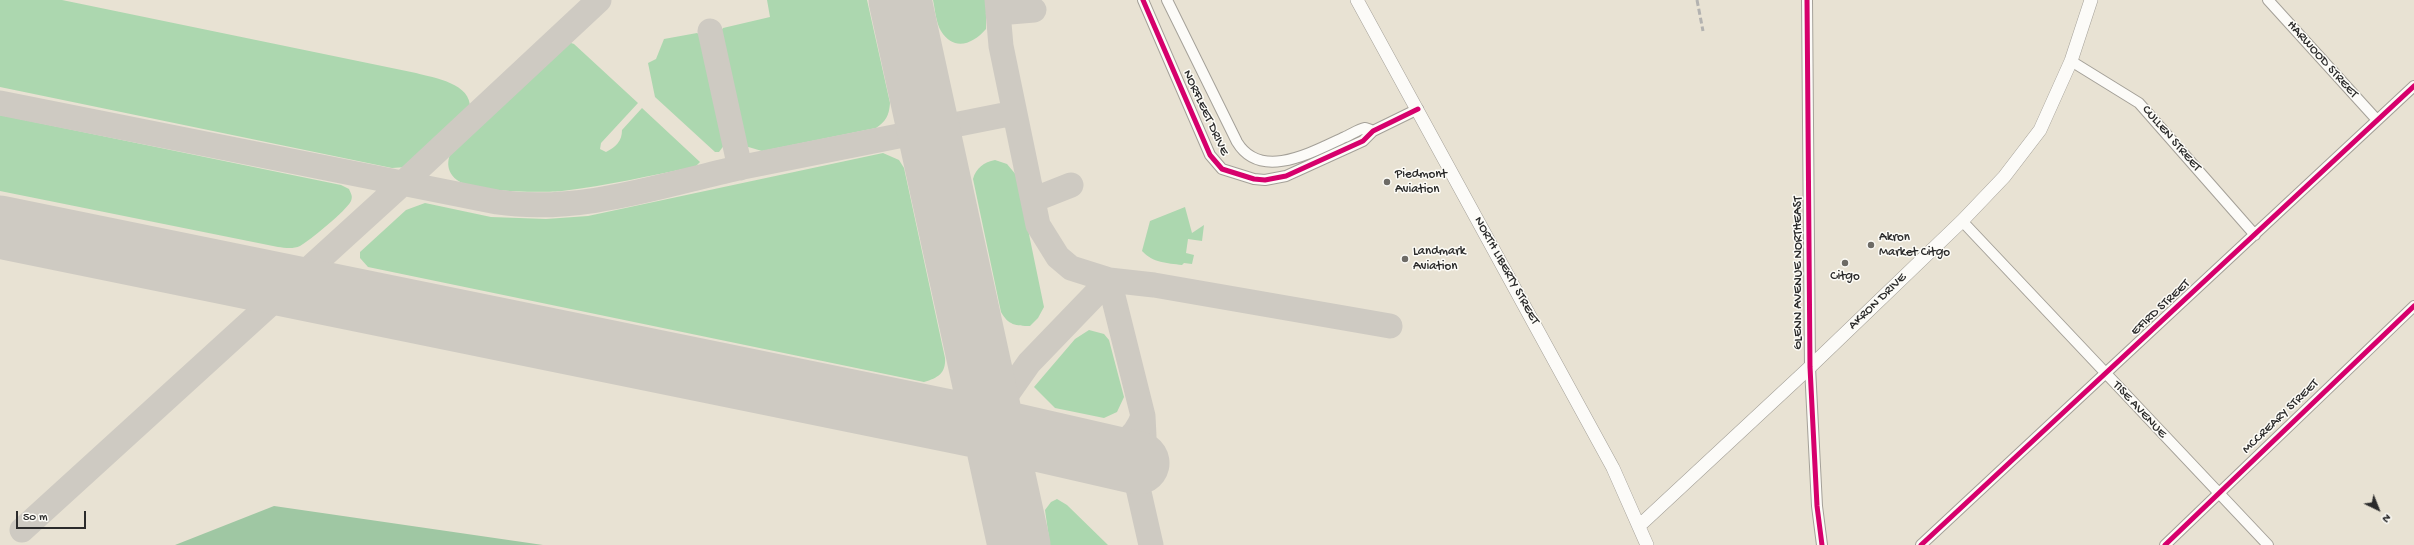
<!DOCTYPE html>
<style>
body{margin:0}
#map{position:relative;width:2414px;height:545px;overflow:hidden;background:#e8e2d3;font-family:"Gochi Hand",sans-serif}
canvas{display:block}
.north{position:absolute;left:2358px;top:489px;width:40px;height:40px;-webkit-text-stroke:3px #fdfcf7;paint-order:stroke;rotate:137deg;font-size:11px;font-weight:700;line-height:16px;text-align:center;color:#2b2b2b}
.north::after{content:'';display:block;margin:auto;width:14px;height:18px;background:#2b2b2b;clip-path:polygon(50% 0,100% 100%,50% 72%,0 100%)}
.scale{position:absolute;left:16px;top:511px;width:70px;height:18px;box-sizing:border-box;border:2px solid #2b2b2b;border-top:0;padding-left:5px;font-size:12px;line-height:14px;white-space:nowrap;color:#2b2b2b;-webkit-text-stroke:3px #fdfcf7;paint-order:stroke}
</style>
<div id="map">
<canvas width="2414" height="545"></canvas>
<div class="north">N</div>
<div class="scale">50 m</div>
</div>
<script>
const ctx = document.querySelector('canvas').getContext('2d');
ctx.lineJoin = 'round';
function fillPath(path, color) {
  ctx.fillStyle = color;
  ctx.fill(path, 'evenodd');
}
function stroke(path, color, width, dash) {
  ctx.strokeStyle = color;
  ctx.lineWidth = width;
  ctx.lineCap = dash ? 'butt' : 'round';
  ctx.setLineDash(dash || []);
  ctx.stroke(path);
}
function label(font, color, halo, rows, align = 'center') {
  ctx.font = font + ' "Gochi Hand",sans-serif';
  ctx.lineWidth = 3;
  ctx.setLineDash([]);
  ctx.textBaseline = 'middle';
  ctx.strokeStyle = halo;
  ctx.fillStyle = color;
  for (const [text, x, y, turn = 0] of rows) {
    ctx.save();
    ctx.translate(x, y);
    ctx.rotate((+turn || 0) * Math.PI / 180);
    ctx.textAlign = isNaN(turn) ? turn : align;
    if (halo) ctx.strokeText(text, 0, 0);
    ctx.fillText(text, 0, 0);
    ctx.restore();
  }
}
fillPath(new Path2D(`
 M0 0H62L416 73C434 78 472 83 470 109L413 162 406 167 392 168 0 87Z
 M767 0H867L890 103C889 116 886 121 876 128L762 151 745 146 739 129 719 34 723 28 770 17Z
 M933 0H986V29C973 44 954 52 941 31 936 23 935 9 933 0Z
 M697 33 704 37 725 137V144L719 152H715L655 97 648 63 656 59 664 39Z
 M568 42 574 44 638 103 601 143 600 149 606 152C616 147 622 141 622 130L642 108 700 162 695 167C651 175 607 186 562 191 543 193 471 192 457 180 443 169 448 154 457 143Z
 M0 115 341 185 349 189C351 194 353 196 351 201 347 210 309 241 300 246 294 249 285 248 278 247L0 191Z
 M883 153 899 160 904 168 945 358C946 373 938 378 924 382L368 267 360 258V252L406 210 425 203 491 217 546 219 588 216Z
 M995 160 1007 164 1017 176 1044 307 1038 318 1030 326C1016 326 1008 325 1001 312L973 179C976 168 984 162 995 160Z
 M1185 207 1192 233 1204 225 1202 241 1188 239 1186 253 1194 255 1192 264 1184 263 1182 265C1167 263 1153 263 1142 251L1150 221Z
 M1089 330 1104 334 1109 340 1124 397 1117 412 1104 418 1055 408 1034 387 1075 339Z
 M1057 499 1067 505 1108 545H1050L1045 510 1051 502Z`), '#acd7af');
fillPath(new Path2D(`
 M274 506 543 545H175Z`), '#9fc7a3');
stroke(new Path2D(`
 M997 0 1001 46 1038 225 1058 257 1071 268 1109 280 1143 416 1144 436 1136 479 1151 545
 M998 13 1034 10
 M710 31 740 168
 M0 103 497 202C579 214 659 186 738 168 830 149 922 131 1014 113
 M1033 200 1071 185
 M917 416C957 412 981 413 1010 382
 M994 430 1003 400 1029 363 1109 280 1154 285 1390 326
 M1092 453C1117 447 1134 442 1143 416
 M22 530 402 184 599 0`), '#cecac2', 25);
stroke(new Path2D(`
 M900 0 1019 545
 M0 227 994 430 1138 463`), '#cecac2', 63);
const minor = new Path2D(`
 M1143 0 1210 155 1222 169 1254 179 1265 180 1286 176 1363 141 1373 131 1418 109
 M1167 0 1237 142C1261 182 1314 151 1345 137 1350 135 1359 129 1365 128 1367 128 1371 130 1373 131
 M1807 0 1810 367 1817 506 1822 545
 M2268 0 2377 120
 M2071 61 2139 103 2255 235
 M1962 221 2268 545
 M1921 545 2414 86
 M2165 545 2414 306`);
const major = new Path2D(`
 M1357 0 1613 468 1647 545
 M1639 526 1810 367 1962 221 2004 177 2040 130 2071 61 2091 0`);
stroke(minor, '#a4a098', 12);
stroke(major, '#a4a098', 14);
stroke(minor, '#fcfbf8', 10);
stroke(major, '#fcfbf8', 13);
stroke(new Path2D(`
 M1697 0 1703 31`), '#b3b2b0', 3, [6, 3]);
stroke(new Path2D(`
 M1143 0 1210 155 1222 169 1254 179 1265 180 1286 176 1363 141 1373 131 1418 109
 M1807 0 1810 367 1817 506 1822 545
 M1921 545 2414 86
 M2165 545 2414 306`), '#d6006c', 5);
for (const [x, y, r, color] of [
 [1387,182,4,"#6d6b66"],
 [1871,245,4,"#6d6b66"],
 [1405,259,4,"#6d6b66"],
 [1845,263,4,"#6d6b66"]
]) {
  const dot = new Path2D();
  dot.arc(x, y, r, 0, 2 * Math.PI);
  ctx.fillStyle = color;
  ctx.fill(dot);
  stroke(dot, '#fdfcf7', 1.5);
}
label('13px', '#2b2b2b', '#fdfcf7', [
 ["HARWOOD STREET",2322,60,48],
 ["NORFLEET DRIVE",1205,113,65],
 ["CULLEN STREET",2171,139,49],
 ["NORTH LIBERTY STREET",1506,271,61],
 ["GLENN AVENUE NORTHEAST",1799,273,-90],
 ["AKRON DRIVE",1878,302,-44],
 ["EFIRD STREET",2161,308,-43],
 ["TISE AVENUE",2139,410,47],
 ["MCCREARY STREET",2281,417,-44]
]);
label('13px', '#2b2b2b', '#fdfcf7', [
 ["Piedmont",1395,175],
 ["Aviation",1395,190],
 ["Akron",1879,238],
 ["Market Citgo",1879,253],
 ["Landmark",1413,252],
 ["Aviation",1413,267],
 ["Citgo",1845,277,"center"]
], 'left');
</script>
